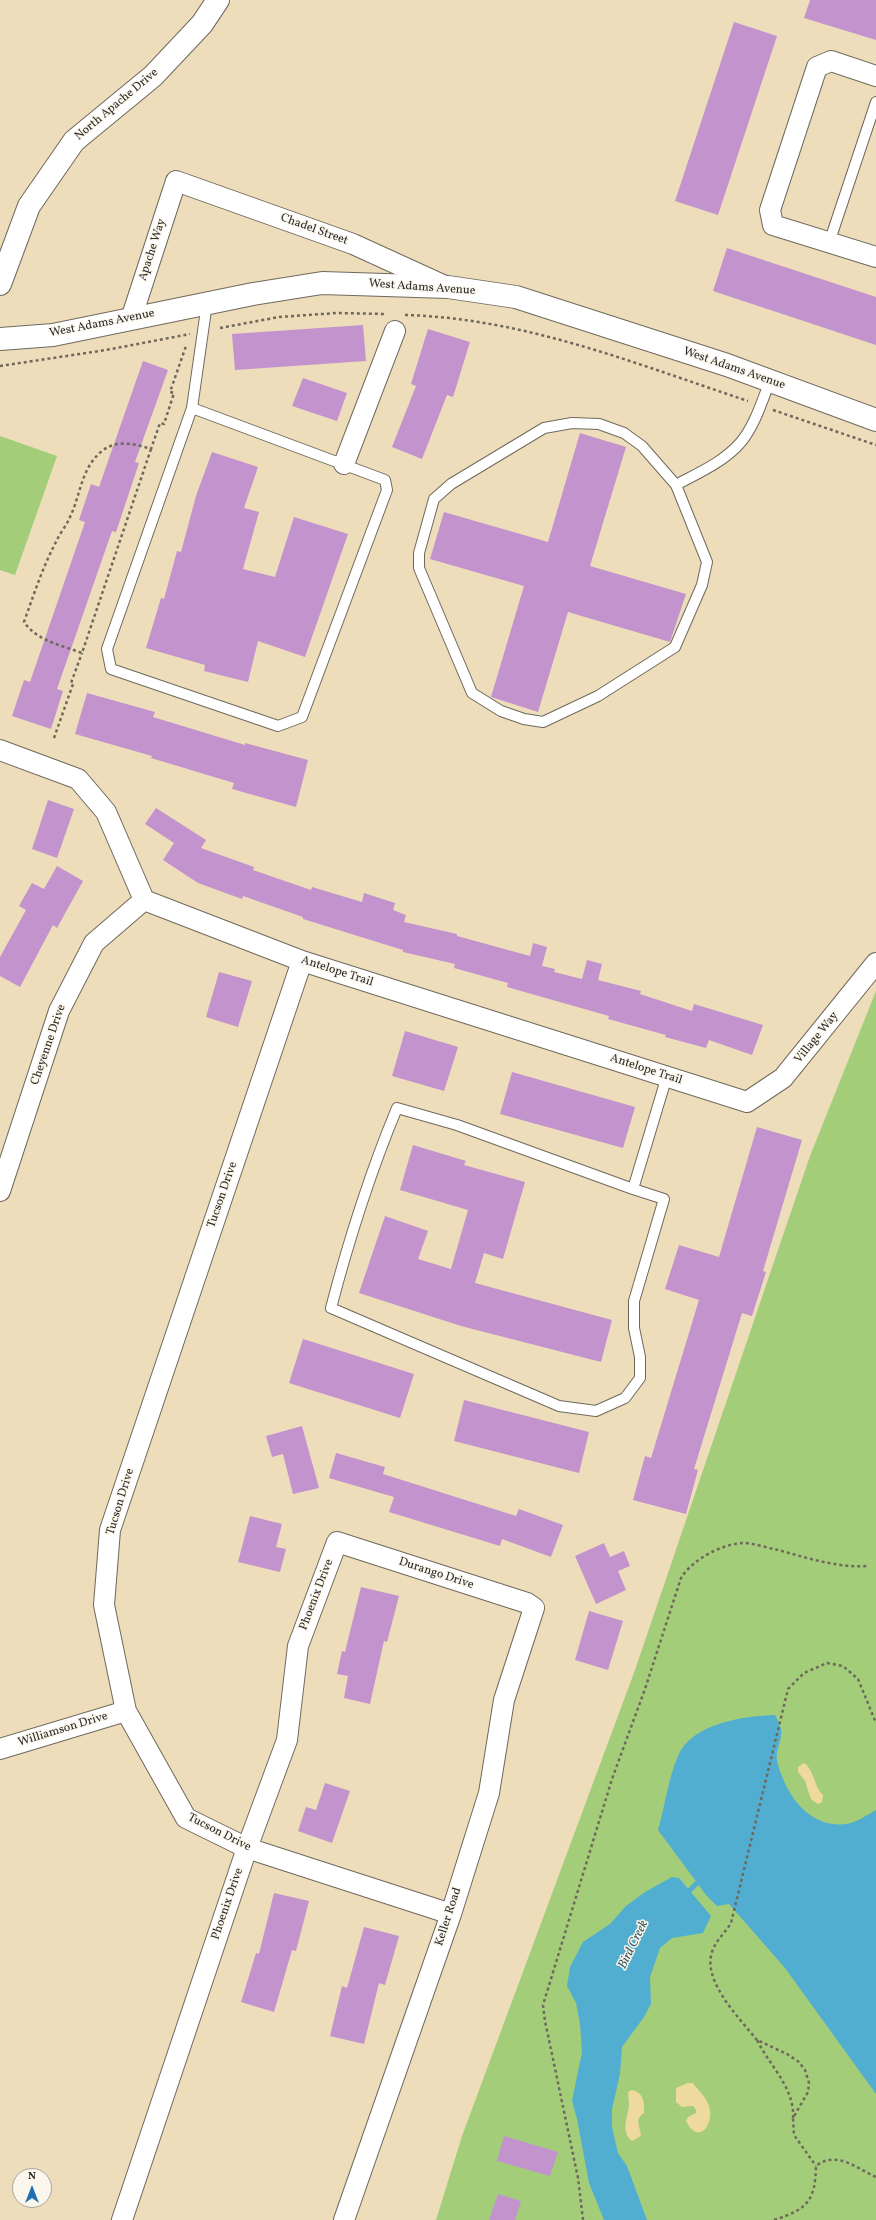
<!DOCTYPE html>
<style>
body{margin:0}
#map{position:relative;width:876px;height:2220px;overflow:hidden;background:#edb;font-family:Vollkorn,serif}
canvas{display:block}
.north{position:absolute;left:12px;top:2168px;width:40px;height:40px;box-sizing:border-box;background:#fbf7ec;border:1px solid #a8a59f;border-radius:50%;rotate:0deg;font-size:11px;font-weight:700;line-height:16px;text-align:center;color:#2b2b2b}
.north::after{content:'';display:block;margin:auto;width:14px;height:18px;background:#1f6fb2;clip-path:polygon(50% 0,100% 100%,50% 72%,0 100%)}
</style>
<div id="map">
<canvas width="876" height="2220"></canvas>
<div class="north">N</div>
</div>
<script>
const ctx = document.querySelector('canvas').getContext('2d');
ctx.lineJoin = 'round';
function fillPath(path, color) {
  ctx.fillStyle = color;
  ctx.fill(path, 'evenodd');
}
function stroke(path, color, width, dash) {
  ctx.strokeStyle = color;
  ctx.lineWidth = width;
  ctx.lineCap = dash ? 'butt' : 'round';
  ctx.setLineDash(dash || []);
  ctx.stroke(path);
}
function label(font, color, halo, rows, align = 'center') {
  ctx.font = font + ' Vollkorn,serif';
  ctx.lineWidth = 3;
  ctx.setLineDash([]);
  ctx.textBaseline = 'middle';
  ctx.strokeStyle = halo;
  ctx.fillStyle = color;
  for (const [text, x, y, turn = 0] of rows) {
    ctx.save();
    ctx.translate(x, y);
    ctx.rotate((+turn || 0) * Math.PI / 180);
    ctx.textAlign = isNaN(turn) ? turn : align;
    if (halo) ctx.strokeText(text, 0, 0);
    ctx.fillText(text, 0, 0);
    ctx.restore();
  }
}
fillPath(new Path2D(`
 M0 436 57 456 15 575 0 570Z
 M876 991V2220H436L462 2136 635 1670 810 1156Z`), '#a4cd79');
fillPath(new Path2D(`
 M804 1763C814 1769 814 1787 823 1795L822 1802 818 1804 811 1799 805 1781 798 1772V1767Z
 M688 2083H693C698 2090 706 2097 709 2106 715 2125 698 2146 686 2121L688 2117 696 2113V2110L693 2106 682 2107 676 2102V2088Z
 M632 2090C643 2092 645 2102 644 2113 634 2120 640 2125 641 2136L632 2141C620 2132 628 2117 629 2105 629 2100 628 2096 628 2092Z`), '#eeda9e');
fillPath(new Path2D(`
 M775 1715C777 1719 780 1725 781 1729 783 1739 775 1750 777 1760 784 1792 808 1829 846 1824 856 1823 867 1815 876 1810V2094L785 1968 729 1904 717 1906 706 1895 658 1830C665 1806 668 1779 678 1756 692 1723 744 1716 775 1715Z
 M672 1877 679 1878 711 1916 703 1933 672 1938 660 1948 650 1977 651 2004 644 2017 622 2047 620 2074 612 2109V2127L618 2153 627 2166 647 2220H604L589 2183 577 2119 572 2101 582 2052 580 2024 576 2003 567 1986 570 1967 583 1942 610 1924 626 1906 645 1892Z`), '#52aed0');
stroke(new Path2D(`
 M684 1896 697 1883 702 1882`), '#52aed0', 5);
fillPath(new Path2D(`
 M810 0H876V40L804 18Z
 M734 22 777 36 718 215 675 201Z
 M727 248 876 297V345L713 291Z
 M363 325 366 361 235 370 232 334Z
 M428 329 470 342 453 397 447 395 422 459 392 447 416 386 411 384Z
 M143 361 168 370 135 462 139 463 116 532 112 531 57 689 63 691 51 729 12 716 24 680 30 682 85 522 79 520 91 484 99 487Z
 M303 378 347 393 337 421 292 406Z
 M580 433 626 447 590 566 686 594 670 642 568 612 538 712 491 697 524 586 430 559 444 512 548 542Z
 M212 452 258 467 244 508 259 512 243 569 275 577 294 517 348 534 305 657 258 641 248 682 204 671 205 665 146 648 161 598 164 599 177 551 181 552 196 496Z
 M87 693 155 712 153 717 245 745V743L308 760 296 807 232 789 234 783 151 758 152 756 75 734Z
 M48 800 74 809 57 858 32 849Z
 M156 808 206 840 201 848 254 867 253 870 311 890 312 887 362 902 364 893 395 903 393 910 406 915 404 922 457 934V936L530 956 533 943 547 947 542 966 555 969 554 972 582 979 587 960 602 964 598 980 641 991 640 994 692 1011 694 1004 763 1025 752 1055 709 1040 706 1048 665 1037 666 1035 608 1019 609 1016 507 987 508 983 454 968 455 964 403 952V950L303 919V917L243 896 242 899 198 883 163 860 174 843 145 824Z
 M57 866 83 881 57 928 53 925 20 987 0 976V957L26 910 19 906 32 883 44 889Z
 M219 972 252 981 238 1027 206 1017Z
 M405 1031 458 1047 444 1091 392 1076Z
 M512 1072 635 1107 623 1148 500 1114Z
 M757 1127 802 1140 763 1271 766 1272 752 1316 742 1313 694 1469 698 1470 686 1514 633 1500 645 1456 651 1458 699 1300 665 1289 679 1245 719 1257Z
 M413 1145 466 1161 464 1165 525 1182 503 1259 484 1253 475 1283 612 1320 601 1362 461 1326 359 1293 385 1216 428 1231 418 1259 451 1269 468 1210 400 1190Z
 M303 1339 414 1374 400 1418 289 1383Z
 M464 1400 589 1432 579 1473 454 1441Z
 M302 1426 319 1488 293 1494 283 1454 272 1457 266 1436Z
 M336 1453 385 1467 383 1474 516 1516 519 1509 563 1525 551 1557 502 1539 500 1546 389 1512 394 1497 329 1478Z
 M250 1516 282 1524 276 1547 286 1549 280 1572 238 1562Z
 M604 1543 610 1557 624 1551 630 1566 618 1571 626 1590 596 1604 575 1556Z
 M361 1587 399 1596 387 1642 384 1641 370 1704 344 1698 348 1676 337 1674 342 1651 345 1652Z
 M589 1611 623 1621 608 1670 575 1660Z
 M325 1783 350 1791 332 1843 298 1831 306 1807 316 1810Z
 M274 1893 309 1901 296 1951 292 1950 274 2012 241 2002 256 1953 259 1954Z
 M364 1927 399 1936 385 1985 379 1983 364 2044 330 2036 342 1986 347 1988Z
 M504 2136 558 2152 550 2176 497 2161Z
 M498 2194 521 2201 515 2220H489Z`), '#c293cc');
const lane = new Path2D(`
 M829 243 876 102
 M192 408 385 480 387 490 302 717 278 726 111 669 107 649 192 408 207 303
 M676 485 707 562 702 585 675 647 598 696 543 722 524 719 501 711 472 693 419 568V553L434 499 451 484 544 428 572 423 599 424 624 433 642 446 676 485C698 473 724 462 741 442 755 425 762 401 770 381
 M397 1108 457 1125 633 1189 664 1199 634 1301V1328L640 1357V1378L625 1398 596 1411 559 1406 331 1308C349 1239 370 1173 397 1108Z
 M633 1189 667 1076`);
const street = new Path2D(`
 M876 76 831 61 817 67 770 210 773 225 876 257
 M131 319 176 181 353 244 445 286
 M344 464 395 331
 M0 750 78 779 106 812 144 900 302 961 747 1102 783 1078 876 963
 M302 961 110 1530 104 1605 126 1711 186 1818 247 1848 451 1914
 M0 1191 59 1011 94 943 144 900
 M0 1749 126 1711
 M122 2220 247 1848 287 1740 298 1646 337 1542 527 1603 534 1608 504 1700 489 1793 451 1914 344 2220`);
const secondary = new Path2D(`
 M0 284 29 206 74 141 153 76 202 24 218 0
 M0 339 53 335 253 294 322 283 448 287 516 297 727 365 876 420`);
stroke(lane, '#6f695d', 12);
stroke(street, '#6f695d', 22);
stroke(secondary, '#6f695d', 24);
stroke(new Path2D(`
 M405 315C524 318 636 364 748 401
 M220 328 279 317 337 313 386 314
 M0 366 106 350 190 334
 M773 410 876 445
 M151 449 82 653C61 645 37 641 24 622 34 594 43 566 57 540 60 533 66 526 69 519 81 496 80 469 102 451 117 439 135 444 151 449L160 423 164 424 174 393 170 392 186 346
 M54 738 73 684 71 683 82 653
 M757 2040C740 2019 702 1981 712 1952 716 1940 725 1933 731 1923L788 1689 804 1673 827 1663 843 1666 858 1679 876 1723
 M793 2118C795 2088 769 2065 757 2040L787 2054 799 2062 805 2070 809 2083 808 2092 793 2118 794 2135 816 2166
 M583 2220 578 2178 545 2021 543 2005 612 1779 645 1689 681 1578C692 1560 721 1544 743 1543 754 1543 767 1548 778 1550 808 1558 837 1568 868 1566
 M774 2220C808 2209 815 2201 816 2166 836 2150 856 2168 876 2177`), '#6f695d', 2.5, [3, 3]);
stroke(lane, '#fff', 10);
stroke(street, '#fff', 20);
stroke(secondary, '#fff', 22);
label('12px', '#2b2b2b', '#fbf7ec', [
 ["North Apache Drive",117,105,-40],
 ["Chadel Street",314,230,20],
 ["Apache Way",153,250,-72],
 ["West Adams Avenue",422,288,4],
 ["West Adams Avenue",102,324,-11],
 ["West Adams Avenue",734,369,19],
 ["Antelope Trail",337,972,18],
 ["Village Way",817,1038,-51],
 ["Cheyenne Drive",49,1045,-71],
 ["Antelope Trail",646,1070,18],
 ["Tucson Drive",223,1195,-71],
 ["Tucson Drive",121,1502,-73],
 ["Durango Drive",436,1574,18],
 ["Phoenix Drive",317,1595,-69],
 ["Williamson Drive",63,1730,-17],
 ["Tucson Drive",219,1833,27],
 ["Phoenix Drive",228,1904,-71],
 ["Keller Road",449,1917,-72]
]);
label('italic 13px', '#395965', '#fbf7ec', [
 ["Bird Creek",634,1945,-64]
]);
</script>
